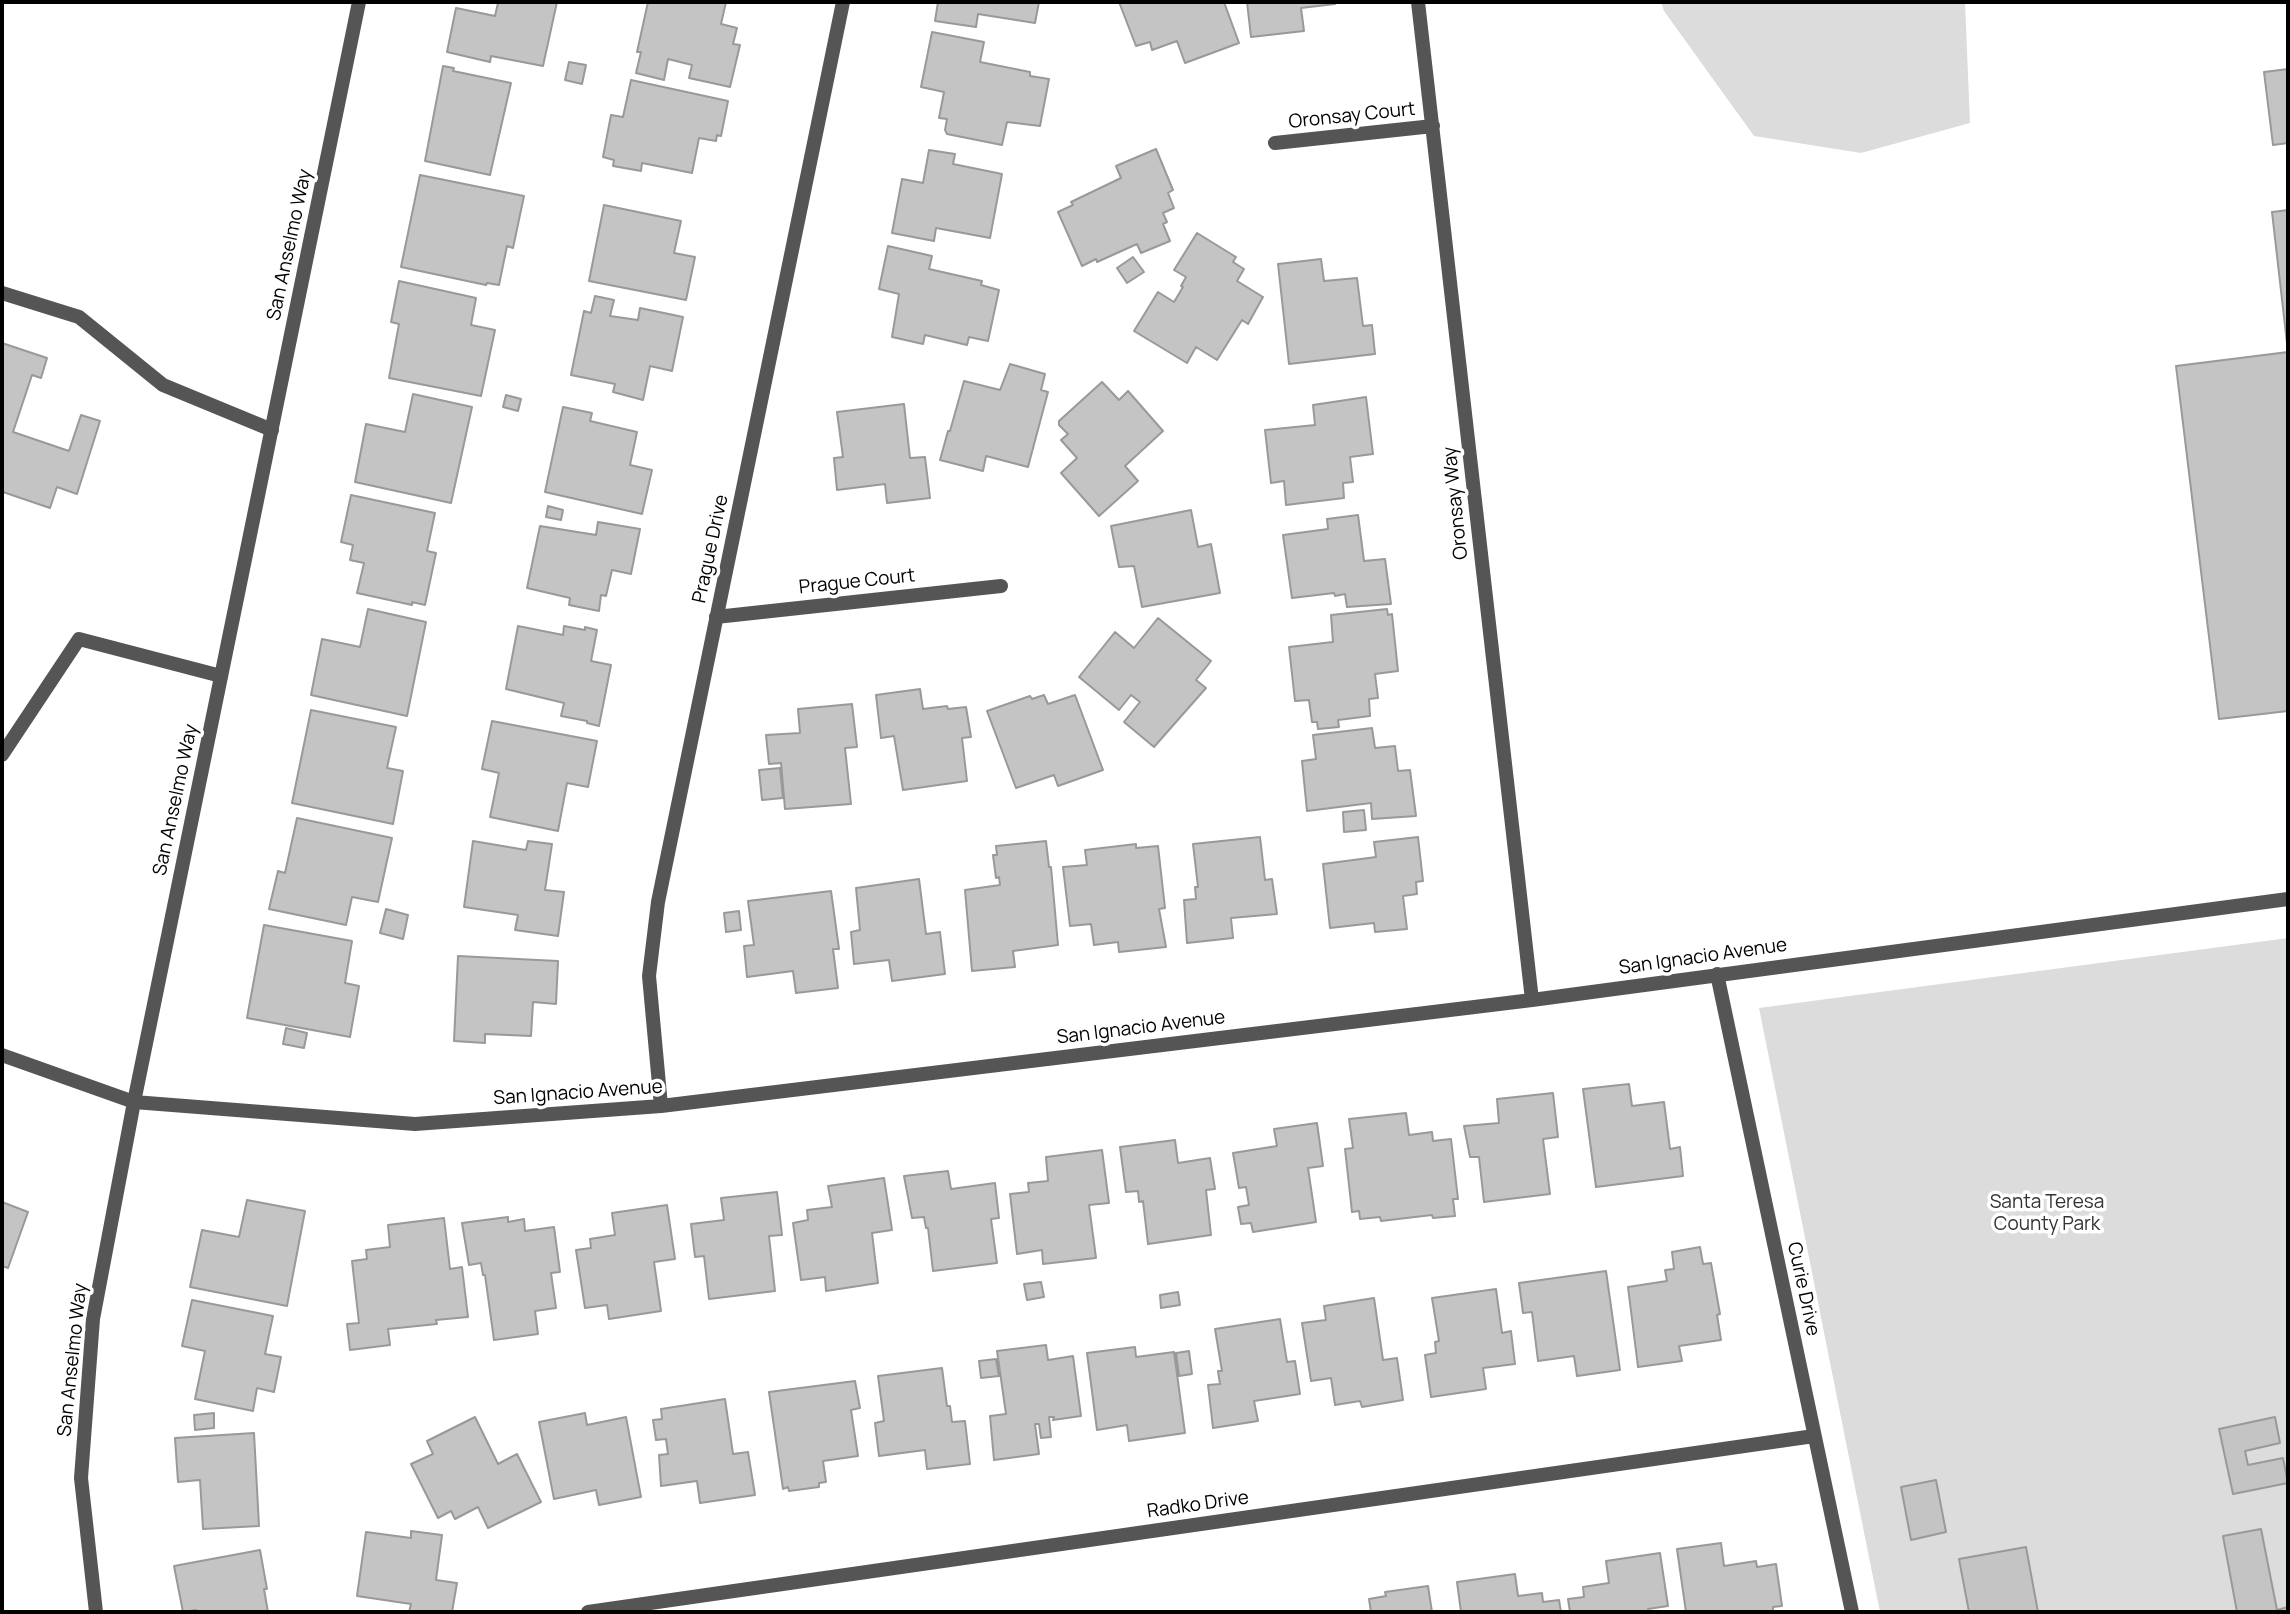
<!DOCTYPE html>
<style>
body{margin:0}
#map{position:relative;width:2290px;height:1614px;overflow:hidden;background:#fff;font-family:Manrope,sans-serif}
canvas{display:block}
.frame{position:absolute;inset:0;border:4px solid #000;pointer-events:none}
</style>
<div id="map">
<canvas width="2290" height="1614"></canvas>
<div class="frame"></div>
</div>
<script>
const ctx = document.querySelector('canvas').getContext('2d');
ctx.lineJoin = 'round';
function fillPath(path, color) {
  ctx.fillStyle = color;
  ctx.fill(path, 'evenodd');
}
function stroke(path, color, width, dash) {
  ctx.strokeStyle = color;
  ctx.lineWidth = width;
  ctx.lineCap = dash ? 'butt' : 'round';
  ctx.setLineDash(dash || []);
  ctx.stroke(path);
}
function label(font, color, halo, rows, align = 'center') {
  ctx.font = font + ' Manrope,sans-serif';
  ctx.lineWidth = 7;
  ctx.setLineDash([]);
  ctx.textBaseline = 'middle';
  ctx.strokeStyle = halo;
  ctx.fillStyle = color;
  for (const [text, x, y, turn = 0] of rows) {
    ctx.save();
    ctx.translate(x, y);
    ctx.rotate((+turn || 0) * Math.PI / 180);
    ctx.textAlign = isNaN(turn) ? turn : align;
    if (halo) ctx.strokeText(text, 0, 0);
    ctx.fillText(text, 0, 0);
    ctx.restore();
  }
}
fillPath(new Path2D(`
 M1661 2H1965L1970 123 1861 153 1754 136 1664 11Z
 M2288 938V1612H1880L1759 1008Z`), '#dcdcdc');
const building = new Path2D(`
 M489 2H557L543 66 491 56 490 62 447 52 456 8 495 16 498 3Z
 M648 2H726L721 24 737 28 733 44 740 45 730 87 689 78 692 65 668 59 664 80 636 73 641 52H637Z
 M938 2H1039L1035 23 978 14 976 27 935 21Z
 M1119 2H1224L1239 43 1185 63 1177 41 1152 50 1150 42 1136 46Z
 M1247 2H1335V4L1301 8 1304 31 1251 37Z
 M932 32 984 42 980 62 1030 72V76L1049 79 1040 126 1007 122 1002 145 947 134 945 130 947 119 939 118 944 92 921 87Z
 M569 62 586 65 582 84 565 80Z
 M443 66 454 68 453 71 511 83 490 175 425 161Z
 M2288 69V143L2273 145 2264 72Z
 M631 80 728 101 721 136 717 135 716 141 699 138 692 173 642 163 641 171 613 166 614 160 603 157 611 115 623 117Z
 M1156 149 1173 190 1168 193 1174 208 1163 213 1167 222 1163 224 1170 241 1141 253 1137 244 1097 262 1096 259 1082 266 1058 212 1073 205 1071 202 1121 178 1116 166Z
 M929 150 955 154 953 164 1002 174 990 238 936 228 934 241 892 233 902 179 923 183Z
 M420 175 524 196 513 248 507 246 499 285 487 283 486 285 401 267Z
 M604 205 681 221 674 253 695 257 686 300 589 281Z
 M2288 210V352L2272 212Z
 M1197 233 1236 257 1233 262 1244 269 1237 281 1263 297 1248 324 1242 320 1217 360 1196 347 1187 363 1134 331 1158 292 1174 302 1183 287 1181 286 1186 277 1174 270Z
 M888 246 932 256 929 269 982 281 981 285 999 290 988 341 969 337 967 345 925 335 923 344 892 337 899 294 879 289Z
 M1133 257 1144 272 1127 283 1117 268Z
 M1321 259 1324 281 1357 278 1363 326 1372 325 1375 354 1289 364 1278 264Z
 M399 281 476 298 471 325 495 330 481 396 389 378 399 324 391 322Z
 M595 296 614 300 610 316 638 320 640 308 683 317 672 371 650 366 643 400 613 392 615 384 571 375 584 311 591 313Z
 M2 343 47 358 41 378 32 375 13 432 69 451 81 415 100 421 77 494 57 487 50 508 3 492 2 494Z
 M2288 352V711L2219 719 2176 366Z
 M1010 364 1045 374 1041 390 1048 392 1028 467 986 456 983 471 940 460 948 431H950L964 381 1000 390Z
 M1102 382 1119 400 1128 391 1163 431 1125 466 1138 481 1099 516 1061 473 1077 458 1061 440 1068 434 1059 425V421Z
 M413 394 472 407 451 503 355 482 366 424 405 432Z
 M506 395 521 399 518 411 503 407Z
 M1366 397 1373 454 1350 457 1353 482 1343 483 1344 498 1286 505 1284 481 1271 483 1265 430 1315 425 1313 405Z
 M904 404 910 458 925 457 930 498 887 503 885 484 837 490 834 458 843 457 837 412Z
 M563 407 592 413 590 421 637 432 630 465 652 470 642 514 545 492Z
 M351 495 435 513 427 551 436 553 425 605 412 602V605L357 593 364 563 350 560 353 545 341 542Z
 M548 506 563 510 561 520 546 517Z
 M1191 510 1198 547 1211 544 1220 593 1142 607 1134 566 1119 567 1111 526Z
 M1358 515 1364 561 1385 559 1391 604 1347 607 1345 594 1335 596 1334 593 1292 598 1283 535 1328 529 1327 519Z
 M598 522 640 529 631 574 612 570 606 596 601 595 599 611 569 605 570 598 527 588 540 526 596 535Z
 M368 609 426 622 407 716 311 695 322 639 360 647Z
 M1387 609 1388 615 1392 614 1398 671 1375 674 1378 698 1369 699 1370 716 1338 720 1339 727 1318 729 1317 722H1312L1309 700 1295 701 1289 647 1333 642 1331 615Z
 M1158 618 1211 661 1196 680 1206 688 1154 747 1124 722 1140 702 1131 695 1119 710 1079 677 1115 632 1134 648Z
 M518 626 563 635 564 626 585 630V627L597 630 591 661 611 665 599 726 587 723V721L561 716 564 703 506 689Z
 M920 689 923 709 947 706 948 709 966 707 971 737 962 738 967 781 903 790 894 736 881 738 876 695Z
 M1044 695 1048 704 1075 695 1103 770 1058 786 1054 775 1016 788 987 711 1030 696 1032 699Z
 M852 704 857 747 845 748 851 804 785 809 781 763 769 764 766 735 800 733 798 709Z
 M311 710 396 727 387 768 403 771 393 824 292 803Z
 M492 721 597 741 588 787 567 783 558 831 490 817 499 773 482 769Z
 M1372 728 1375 748 1395 746 1398 771 1410 770 1416 816 1372 819 1371 803 1307 811 1302 761 1316 759 1313 735Z
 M780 768 783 798 762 800 759 770Z
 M1364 810 1366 830 1344 832 1343 812Z
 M297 818 392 838 378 902 352 897 346 925 269 909 278 871 285 873Z
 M1260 837 1265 880 1272 879 1277 914 1231 918 1233 938 1187 943 1184 900 1196 899 1195 887H1198L1193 844Z
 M1418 837 1423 881 1416 882 1417 894 1403 896 1407 929 1375 932 1374 923 1330 928 1323 864 1376 857 1374 842Z
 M473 841 526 850 528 841 552 844 545 890 564 892 558 936 515 930 518 915 464 907Z
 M1046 841 1049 867H1051L1058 945 1013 951 1015 967 972 971 965 890 1000 885 999 877 996 878 993 855H997L996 846Z
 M1136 844V848L1158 846 1165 908 1159 909 1166 947 1119 952 1118 942 1094 945 1091 924 1070 926 1063 867 1087 865 1085 850Z
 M919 879 926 934 940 932 945 974 892 981 889 960 854 964 851 932 860 930 856 888Z
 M831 891 839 949H833L838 988 796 993 793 971 747 977 744 946 754 945 748 901Z
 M386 909 408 915 403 939 380 933Z
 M739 911 741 930 726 932 724 913Z
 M264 925 352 941 345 983 359 986 350 1037 247 1018Z
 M458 956 558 961 556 1004 533 1002 531 1036 485 1034V1043L454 1041Z
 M286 1028 307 1033 304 1048 283 1044Z
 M1629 1084 1632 1106 1664 1102 1670 1149 1680 1147 1683 1176 1596 1187 1583 1089Z
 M1553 1093 1558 1137 1543 1139 1550 1194 1484 1202 1479 1157H1470L1464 1126 1499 1123 1497 1099Z
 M1406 1113 1409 1135 1432 1132 1433 1141 1451 1139 1458 1199H1453L1455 1216 1433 1218 1432 1215 1381 1221 1380 1217 1360 1219 1359 1211 1352 1212 1345 1149 1353 1148 1349 1119Z
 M1317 1123 1323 1166 1308 1168 1316 1222 1253 1232 1251 1223 1241 1224 1238 1207 1249 1205 1246 1187 1239 1188 1233 1153 1277 1146 1274 1129Z
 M1175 1140 1178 1163 1210 1158 1215 1189 1206 1190 1211 1235 1148 1244 1143 1201 1139 1202 1138 1191 1126 1192 1120 1147Z
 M1102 1150 1109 1203 1089 1205 1096 1258 1043 1264 1042 1250 1017 1254 1010 1194 1029 1192 1028 1183 1048 1181 1046 1157Z
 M948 1171 951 1189 995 1183 999 1218 991 1219 997 1263 933 1271 928 1228H926L924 1217 912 1218 904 1176Z
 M884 1178 892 1230 872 1233 878 1283 826 1291 825 1277 801 1280 793 1223 808 1220 807 1210 832 1207 828 1186Z
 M777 1192 782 1235 769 1236 775 1291 709 1299 704 1256 695 1257 691 1224 724 1220 721 1198Z
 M247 1200 305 1211 287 1306 190 1287 202 1230 239 1237Z
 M2 1202 28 1212 8 1268 2 1266Z
 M667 1205 675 1259 654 1262 661 1311 609 1319 607 1305 585 1308 576 1250 591 1248 590 1239 615 1235 612 1213Z
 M508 1217V1222L524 1219 525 1231 554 1227 560 1272 551 1273 556 1308 535 1311 538 1334 494 1340 485 1275H483L481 1263 469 1265 462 1223Z
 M444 1218 450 1269 462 1267 468 1317 436 1320 437 1324 388 1329 390 1345 350 1350 347 1324 359 1323 352 1261 367 1259 366 1250 390 1247 388 1225Z
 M1700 1247 1703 1264 1711 1263 1720 1314 1717 1315 1721 1340 1679 1346 1682 1361 1638 1367 1628 1287 1667 1281 1665 1270 1674 1269 1672 1252Z
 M1606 1271 1620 1370 1577 1376 1574 1356 1538 1361 1532 1312 1523 1313 1519 1283Z
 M1041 1282 1044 1297 1027 1300 1024 1284Z
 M1496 1289 1502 1333 1511 1331 1515 1364 1483 1368 1486 1389 1431 1397 1425 1355 1436 1353 1435 1342 1439 1341 1432 1298Z
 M1178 1292 1180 1305 1161 1308 1160 1295Z
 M1374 1298 1383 1360 1397 1358 1403 1400 1362 1407 1360 1401 1335 1405 1331 1378 1311 1381 1302 1323 1326 1320 1324 1306Z
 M192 1300 273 1316 265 1354 281 1357 274 1392 257 1388 253 1411 195 1399 205 1351 182 1346Z
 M1280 1319 1287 1362 1295 1361 1300 1394 1254 1401 1258 1421 1213 1428 1208 1385 1220 1384 1218 1371H1222L1215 1329Z
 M1046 1345 1048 1360 1073 1356 1081 1416 1053 1420 1054 1417H1049L1051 1437 1041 1438 1039 1424H1035L1039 1454 994 1460 990 1416 1006 1414 997 1351Z
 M1135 1347 1136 1357 1174 1352 1185 1433 1129 1441 1127 1425 1097 1430 1087 1353Z
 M1189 1351 1192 1374 1179 1376 1176 1353Z
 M996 1359 999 1376 981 1378 979 1361Z
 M942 1368 947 1406H950L952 1422 965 1421 970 1464 927 1469 925 1450 879 1456 875 1423 884 1421 878 1376Z
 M855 1381 860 1408 851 1410 858 1456 823 1461 826 1482 819 1483V1487L789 1491 788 1487 783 1489 769 1392Z
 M725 1399 733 1454 748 1452 755 1495 700 1503 697 1481 661 1486 659 1455 668 1454 666 1439 656 1440 653 1420 662 1419 661 1409Z
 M214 1413V1428L195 1430 194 1415Z
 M585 1413 587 1425 626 1417 641 1497 599 1505 596 1490 554 1499 539 1422Z
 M475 1417 498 1464 517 1454 541 1502 488 1528 478 1507 455 1519 451 1511 438 1518 411 1464 433 1454 427 1441Z
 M2275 1417 2280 1443 2245 1451 2248 1465 2283 1458 2288 1483 2233 1494 2219 1429Z
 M254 1433 259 1526 203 1529 200 1480 178 1482 175 1438Z
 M1936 1480 1946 1532 1911 1540 1901 1487Z
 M2261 1529 2277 1610 2288 1607V1612H2237L2223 1536Z
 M411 1531 442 1535 436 1580 457 1583 452 1612H409L411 1604 357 1596 366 1532 411 1538Z
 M1721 1543 1724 1566 1756 1561 1757 1567 1776 1564 1782 1606 1773 1607V1612H1686L1677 1549Z
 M2026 1547 2038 1612H1969L1959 1559Z
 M260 1550 267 1589H264L268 1612H196V1610L183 1612 174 1566Z
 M1660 1553 1668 1606 1648 1609 1649 1612H1570L1568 1599 1584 1597 1583 1587 1609 1583 1606 1561Z
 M1515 1574 1518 1596 1542 1593 1543 1602 1559 1600 1561 1612H1461L1457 1582Z
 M1428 1586 1432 1612H1371L1369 1599 1386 1596 1385 1592Z`);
fillPath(building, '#c4c4c4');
stroke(building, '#999', 2);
stroke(new Path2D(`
 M2 293 79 317 163 385 272 430
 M2 755 79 639 221 676`), '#555', 14);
stroke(new Path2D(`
 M1418 2 1532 1000
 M1275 143 1433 126
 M716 617 1001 586
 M1717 974 1852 1612
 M2 1055 134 1102 415 1124 661 1106 1532 1000 2288 899
 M661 1106 649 976 658 902 843 2
 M96 1612 81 1478 93 1319 134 1102 359 2
 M588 1612 1814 1436`), '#555', 14);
label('19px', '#000', '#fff', [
 ["Oronsay Court",1352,116,-6],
 ["San Anselmo Way",290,245,-78],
 ["Oronsay Way",1456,503,-96],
 ["Prague Drive",711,549,-78],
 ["Prague Court",857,582,-6],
 ["San Anselmo Way",176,800,-78],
 ["San Ignacio Avenue",1703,957,-8],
 ["San Ignacio Avenue",1141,1028,-7],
 ["San Ignacio Avenue",578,1093,-4],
 ["Curie Drive",1803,1289,78],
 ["San Anselmo Way",73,1360,-84],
 ["Radko Drive",1198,1505,-8]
]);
label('19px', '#333', '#fff', [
 ["Santa Teresa",2047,1203],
 ["County Park",2047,1225]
]);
</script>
